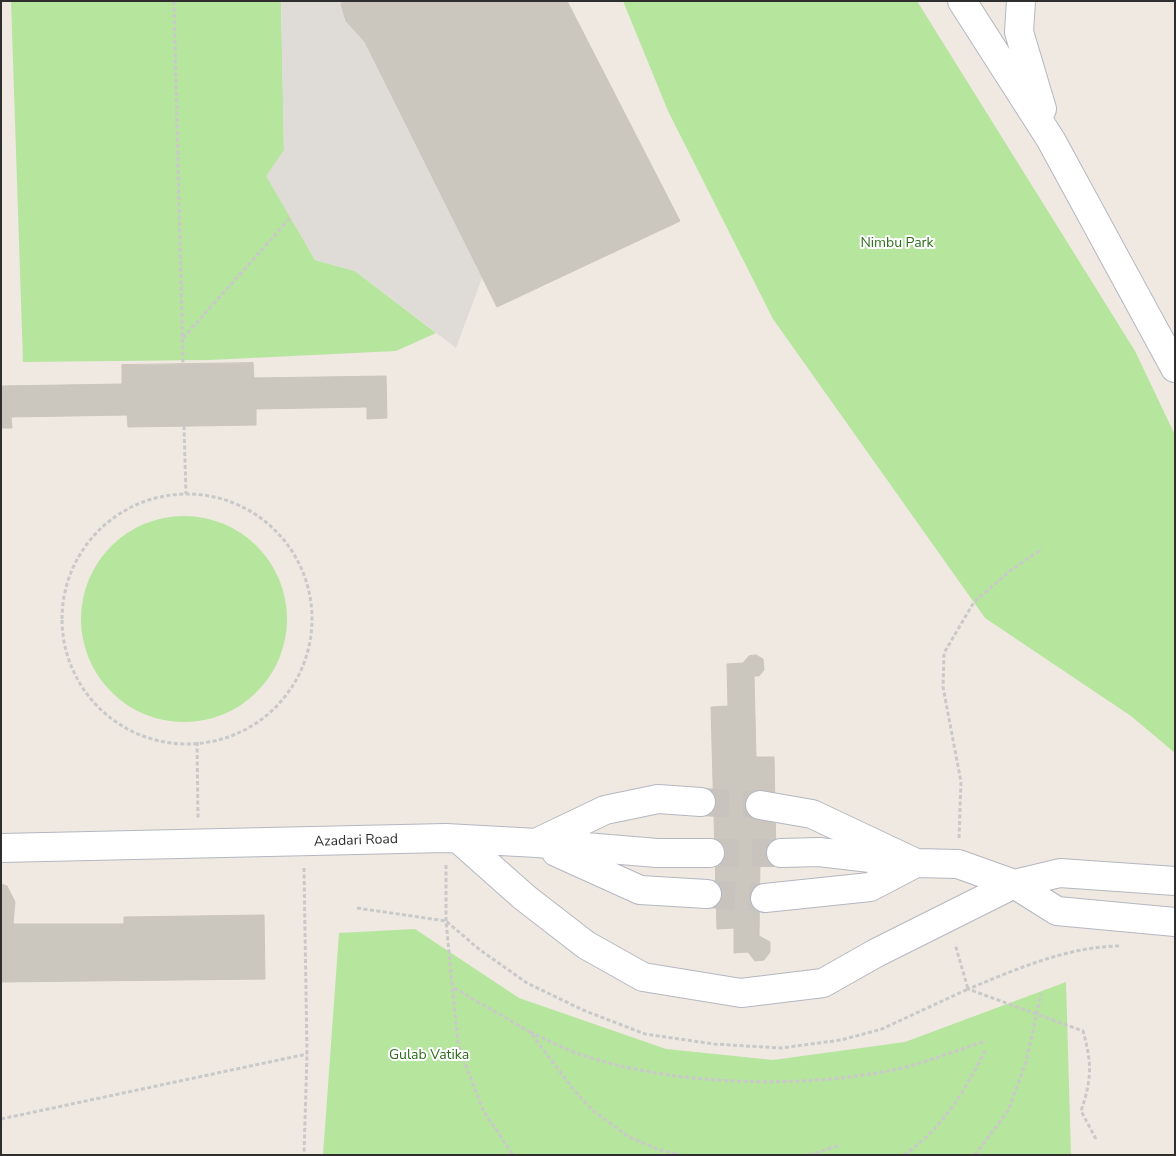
<!DOCTYPE html>
<style>
body{margin:0}
#map{position:relative;width:1176px;height:1156px;overflow:hidden;background:#efe9e1;font-family:"Nunito Sans",sans-serif}
canvas{display:block}
.frame{position:absolute;inset:0;border:2px solid #2e2e2e;pointer-events:none}
</style>
<div id="map">
<canvas width="1176" height="1156"></canvas>
<div class="frame"></div>
</div>
<script>
const ctx = document.querySelector('canvas').getContext('2d');
ctx.lineJoin = 'round';
function fillPath(path, color) {
  ctx.fillStyle = color;
  ctx.fill(path, 'evenodd');
}
function stroke(path, color, width, dash) {
  ctx.strokeStyle = color;
  ctx.lineWidth = width;
  ctx.lineCap = dash ? 'butt' : 'round';
  ctx.setLineDash(dash || []);
  ctx.stroke(path);
}
function label(font, color, halo, rows, align = 'center') {
  ctx.font = font + ' "Nunito Sans",sans-serif';
  ctx.lineWidth = 4;
  ctx.setLineDash([]);
  ctx.textBaseline = 'middle';
  ctx.strokeStyle = halo;
  ctx.fillStyle = color;
  for (const [text, x, y, turn = 0] of rows) {
    ctx.save();
    ctx.translate(x, y);
    ctx.rotate((+turn || 0) * Math.PI / 180);
    ctx.textAlign = isNaN(turn) ? turn : align;
    if (halo) ctx.strokeText(text, 0, 0);
    ctx.fillText(text, 0, 0);
    ctx.restore();
  }
}
fillPath(new Path2D(`
 M11 1H281L284 151 291 217 315 260 355 271 436 333 396 351 209 360 23 362Z
 M623 1H917L1135 351 1175 435V753L1131 716 985 618 773 319 668 111Z
 M81 619a103 103 0 1 1 206 0a103 103 0 1 1-206 0Z
 M415 929 519 998 666 1049 773 1060 905 1042 1066 982 1071 1155H323L339 933Z`), '#b6e59e');
fillPath(new Path2D(`
 M281 1H345L346 21 365 42 482 278 456 348 355 271 315 260 266 176 284 150Z`), '#dfdcd8');
const building = new Path2D(`
 M345 1H567L680 221 497 307 365 42 346 21 341 4Z
 M253 363 254 378 386 376 387 418 367 419V407L256 409V425L128 427 127 415 11 417 12 428H1V386L122 384V365Z
 M756 655 763 659 764 670 759 676H754L756 757H774L776 857 760 859 759 936 770 942V952L764 960 755 961 748 952 734 953V928L717 929 711 707 728 706 727 664 743 663 749 656Z
 M1 884 7 886 15 902 13 924H124V917L264 915 265 979 1 982Z`);
fillPath(building, '#cbc7bf');
stroke(building, '#cbc5ba', 1);
stroke(new Path2D(`
 M701 802 760 805
 M710 853H781
 M707 894 765 898`), '#c8c4bd', 28, [28, 14]);
const tertiary = new Path2D(`
 M962 1 1051 140 1175 368
 M1021 1 1019 32 1042 109
 M760 805 812 814 916 863 958 864 1014 884 1057 911 1175 922
 M461 841 524 897 586 945 643 977 741 993 823 983 876 953 1014 884 1060 873 1175 881
 M538 842 605 810 658 799 701 802
 M1 848 446 838 537 843 657 853H710
 M556 852 640 890 707 894
 M781 853 819 852 896 861
 M765 898 870 887 916 863`);
stroke(tertiary, '#b4b7c1', 30);
stroke(new Path2D(`
 M174 1 183 364
 M183 338 291 217
 M184 426 186 494
 M62 619a125 125 0 1 1 250 0a125 125 0 1 1-250 0Z
 M197 742 198 818
 M959 838 961 782 943 687 944 653 974 602 1011 570 1042 549
 M446 865V921L458 1045 483 1110 513 1155
 M304 868 307 1054 304 1155
 M357 908 446 921 480 950 527 983 583 1010 645 1034 714 1044 781 1048 841 1040 882 1029 968 989 955 944
 M454 988 530 1032 573 1089 592 1110 629 1137 660 1150 681 1155
 M530 1032C546 1039 562 1048 579 1054 669 1085 794 1089 888 1071 920 1065 954 1051 986 1041
 M1 1119 307 1054
 M1096 1139 1081 1111C1092 1079 1092 1063 1083 1031L968 989C1017 969 1066 947 1119 946
 M809 1155 840 1145
 M904 1155C943 1128 964 1092 985 1051
 M975 1155 1008 1111 1026 1062 1041 994`), '#c9c9c9', 3, [4, 2.5]);
stroke(tertiary, '#fff', 28);
label('14px', '#2c6e1b', '#fff', [
 ["Nimbu Park",897,244],
 ["Gulab Vatika",429,1056]
]);
label('14px', '#2e2e2e', '#fff', [
 ["Azadari Road",356,841,-2]
]);
</script>
